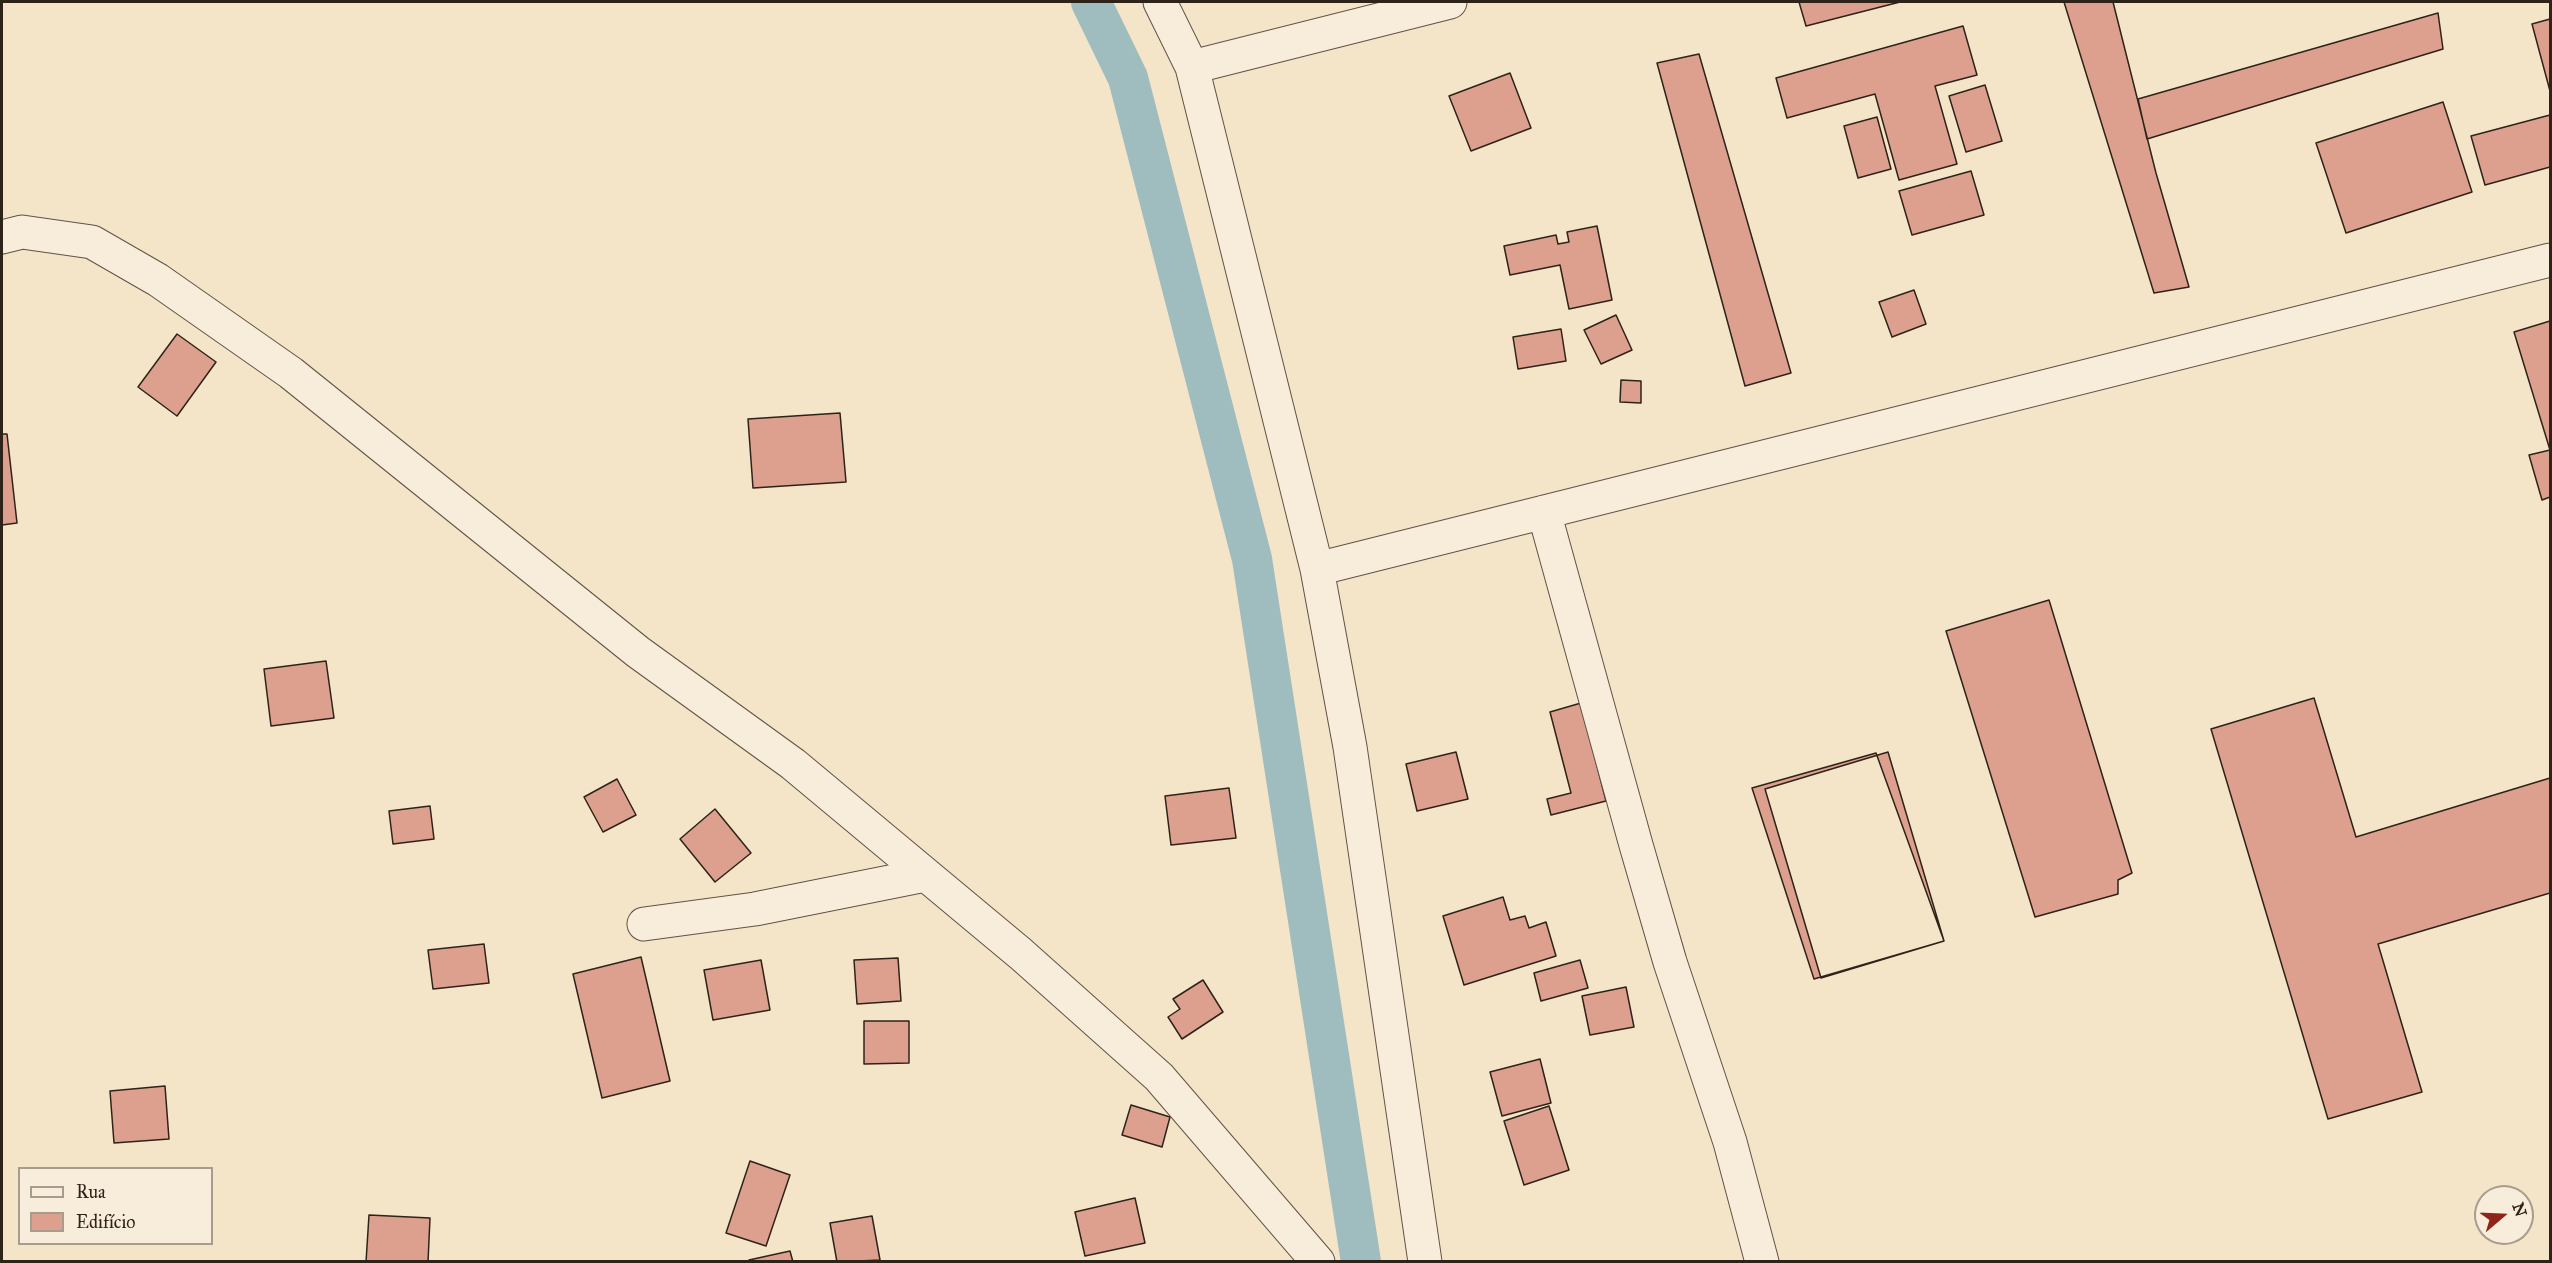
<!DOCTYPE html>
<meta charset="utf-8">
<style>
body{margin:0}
#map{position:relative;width:2552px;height:1263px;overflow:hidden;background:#f4e4c8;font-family:"IM FELL Great Primer",serif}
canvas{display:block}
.frame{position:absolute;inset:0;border:3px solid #2d2319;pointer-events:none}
.legend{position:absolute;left:18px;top:1167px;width:195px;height:78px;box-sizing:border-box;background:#f8eddb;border:2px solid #a79c8d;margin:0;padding:8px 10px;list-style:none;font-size:18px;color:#2d2319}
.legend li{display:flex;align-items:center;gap:12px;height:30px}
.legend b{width:30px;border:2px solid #a79c8d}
.north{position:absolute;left:2474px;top:1185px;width:60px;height:60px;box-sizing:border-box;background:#f8eddb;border:2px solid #a79c8d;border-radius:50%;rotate:71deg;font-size:16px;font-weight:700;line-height:24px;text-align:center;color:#2d2319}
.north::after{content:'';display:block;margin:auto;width:21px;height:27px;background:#8f2418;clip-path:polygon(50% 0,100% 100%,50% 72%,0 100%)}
</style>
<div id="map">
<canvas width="2552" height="1263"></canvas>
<div class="frame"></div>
<ul class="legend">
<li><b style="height:8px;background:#f8eddb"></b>Rua</li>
<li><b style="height:16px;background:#dea08e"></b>Edifício</li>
</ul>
<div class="north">N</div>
</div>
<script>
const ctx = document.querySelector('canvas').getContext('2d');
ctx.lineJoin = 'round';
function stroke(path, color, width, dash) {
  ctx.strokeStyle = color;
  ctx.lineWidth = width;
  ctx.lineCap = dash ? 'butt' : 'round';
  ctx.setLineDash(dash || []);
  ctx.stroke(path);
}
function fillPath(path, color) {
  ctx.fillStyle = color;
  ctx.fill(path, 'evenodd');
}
stroke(new Path2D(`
 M1091 2 1128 78 1252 559 1361 1262`), '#9fbcbe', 40);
const building = new Path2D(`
 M1799 2H1900L1806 26Z
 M2064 2H2113L2156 173 2189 287 2154 293Z
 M2438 13 2443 49 2147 139 2138 99Z
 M2550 19V91L2532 24Z
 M1963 26 1977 75 1935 86 1957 164 1899 180 1875 94 1787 118 1776 78Z
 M1699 54 1791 373 1745 386 1657 63Z
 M1510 73 1531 128 1471 151 1449 96Z
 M1985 85 2002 141 1966 152 1949 96Z
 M2443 102 2472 192 2346 233 2316 143Z
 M2550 115V167L2485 185 2471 136Z
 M1877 117 1891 169 1858 178 1844 126Z
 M1971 171 1984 215 1912 235 1899 191Z
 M1597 226 1612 300 1569 309 1560 265 1510 275 1504 246 1556 235 1558 244 1569 242 1567 232Z
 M1914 290 1926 324 1892 337 1879 302Z
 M1616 315 1632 350 1601 364 1584 330Z
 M2550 321V497L2542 500 2529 455 2550 450 2514 332Z
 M1561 329 1566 361 1518 369 1513 337Z
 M177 334 216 362 177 416 138 387Z
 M1621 380 1641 381V403L1620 402Z
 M840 413 846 482 753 488 748 419Z
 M2 434H7L17 523 2 525Z
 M2049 600 2132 873 2118 880V894L2035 917 1946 631Z
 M326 661 334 718 271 726 264 669Z
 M2314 698 2356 837 2550 778V893L2378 944 2422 1092 2328 1119 2211 729Z
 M1581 703 1606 801 1551 815 1547 799 1571 793 1550 712Z
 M1456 752 1468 799 1417 811 1406 764Z
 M1888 752 1944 941 1821 978 1765 789Z
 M1876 753 1944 941 1814 979 1752 788Z
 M617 779 636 815 603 832 584 797Z
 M1229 788 1236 838 1171 845 1165 796Z
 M430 806 434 839 393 844 389 811Z
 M715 809 751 853 715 882 680 839Z
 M1503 897 1510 920 1525 916 1529 928 1546 922 1556 956 1464 985 1443 916Z
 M484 944 489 983 433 989 428 950Z
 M641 957 670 1081 602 1098 573 974Z
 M898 958 901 1001 857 1004 854 960Z
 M761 960 770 1010 713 1020 704 970Z
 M1580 960 1588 988 1541 1001 1534 973Z
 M1203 980 1223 1012 1182 1039 1168 1017 1180 1009 1173 999Z
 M1626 987 1634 1027 1590 1035 1582 996Z
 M864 1021H909V1063L864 1064Z
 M1540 1059 1551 1103 1502 1116 1490 1072Z
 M165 1086 169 1139 114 1143 110 1091Z
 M1131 1105 1170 1117 1162 1147 1122 1135Z
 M1549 1106 1569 1170 1524 1185 1504 1121Z
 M750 1161 790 1175 766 1246 726 1233Z
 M1135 1198 1145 1243 1085 1256 1075 1212Z
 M369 1215 430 1218 428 1262H366Z
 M872 1216 880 1260 837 1262 830 1223Z
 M790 1251 793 1262H750L749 1260Z`);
fillPath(building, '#dea08e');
stroke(building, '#2d2319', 1.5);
const minor = new Path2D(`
 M1160 2 1192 67 1317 569 1350 747 1425 1262
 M1192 67 1450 2
 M2 237 22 232 92 242 158 280 291 373 638 652 793 764 1021 954 1159 1077 1318 1262
 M1544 512 1636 845 1670 962 1730 1142 1762 1262
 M1317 569 2550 260
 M644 924 755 909 925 875`);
stroke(minor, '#5f5345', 35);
stroke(minor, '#f8eddb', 33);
</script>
